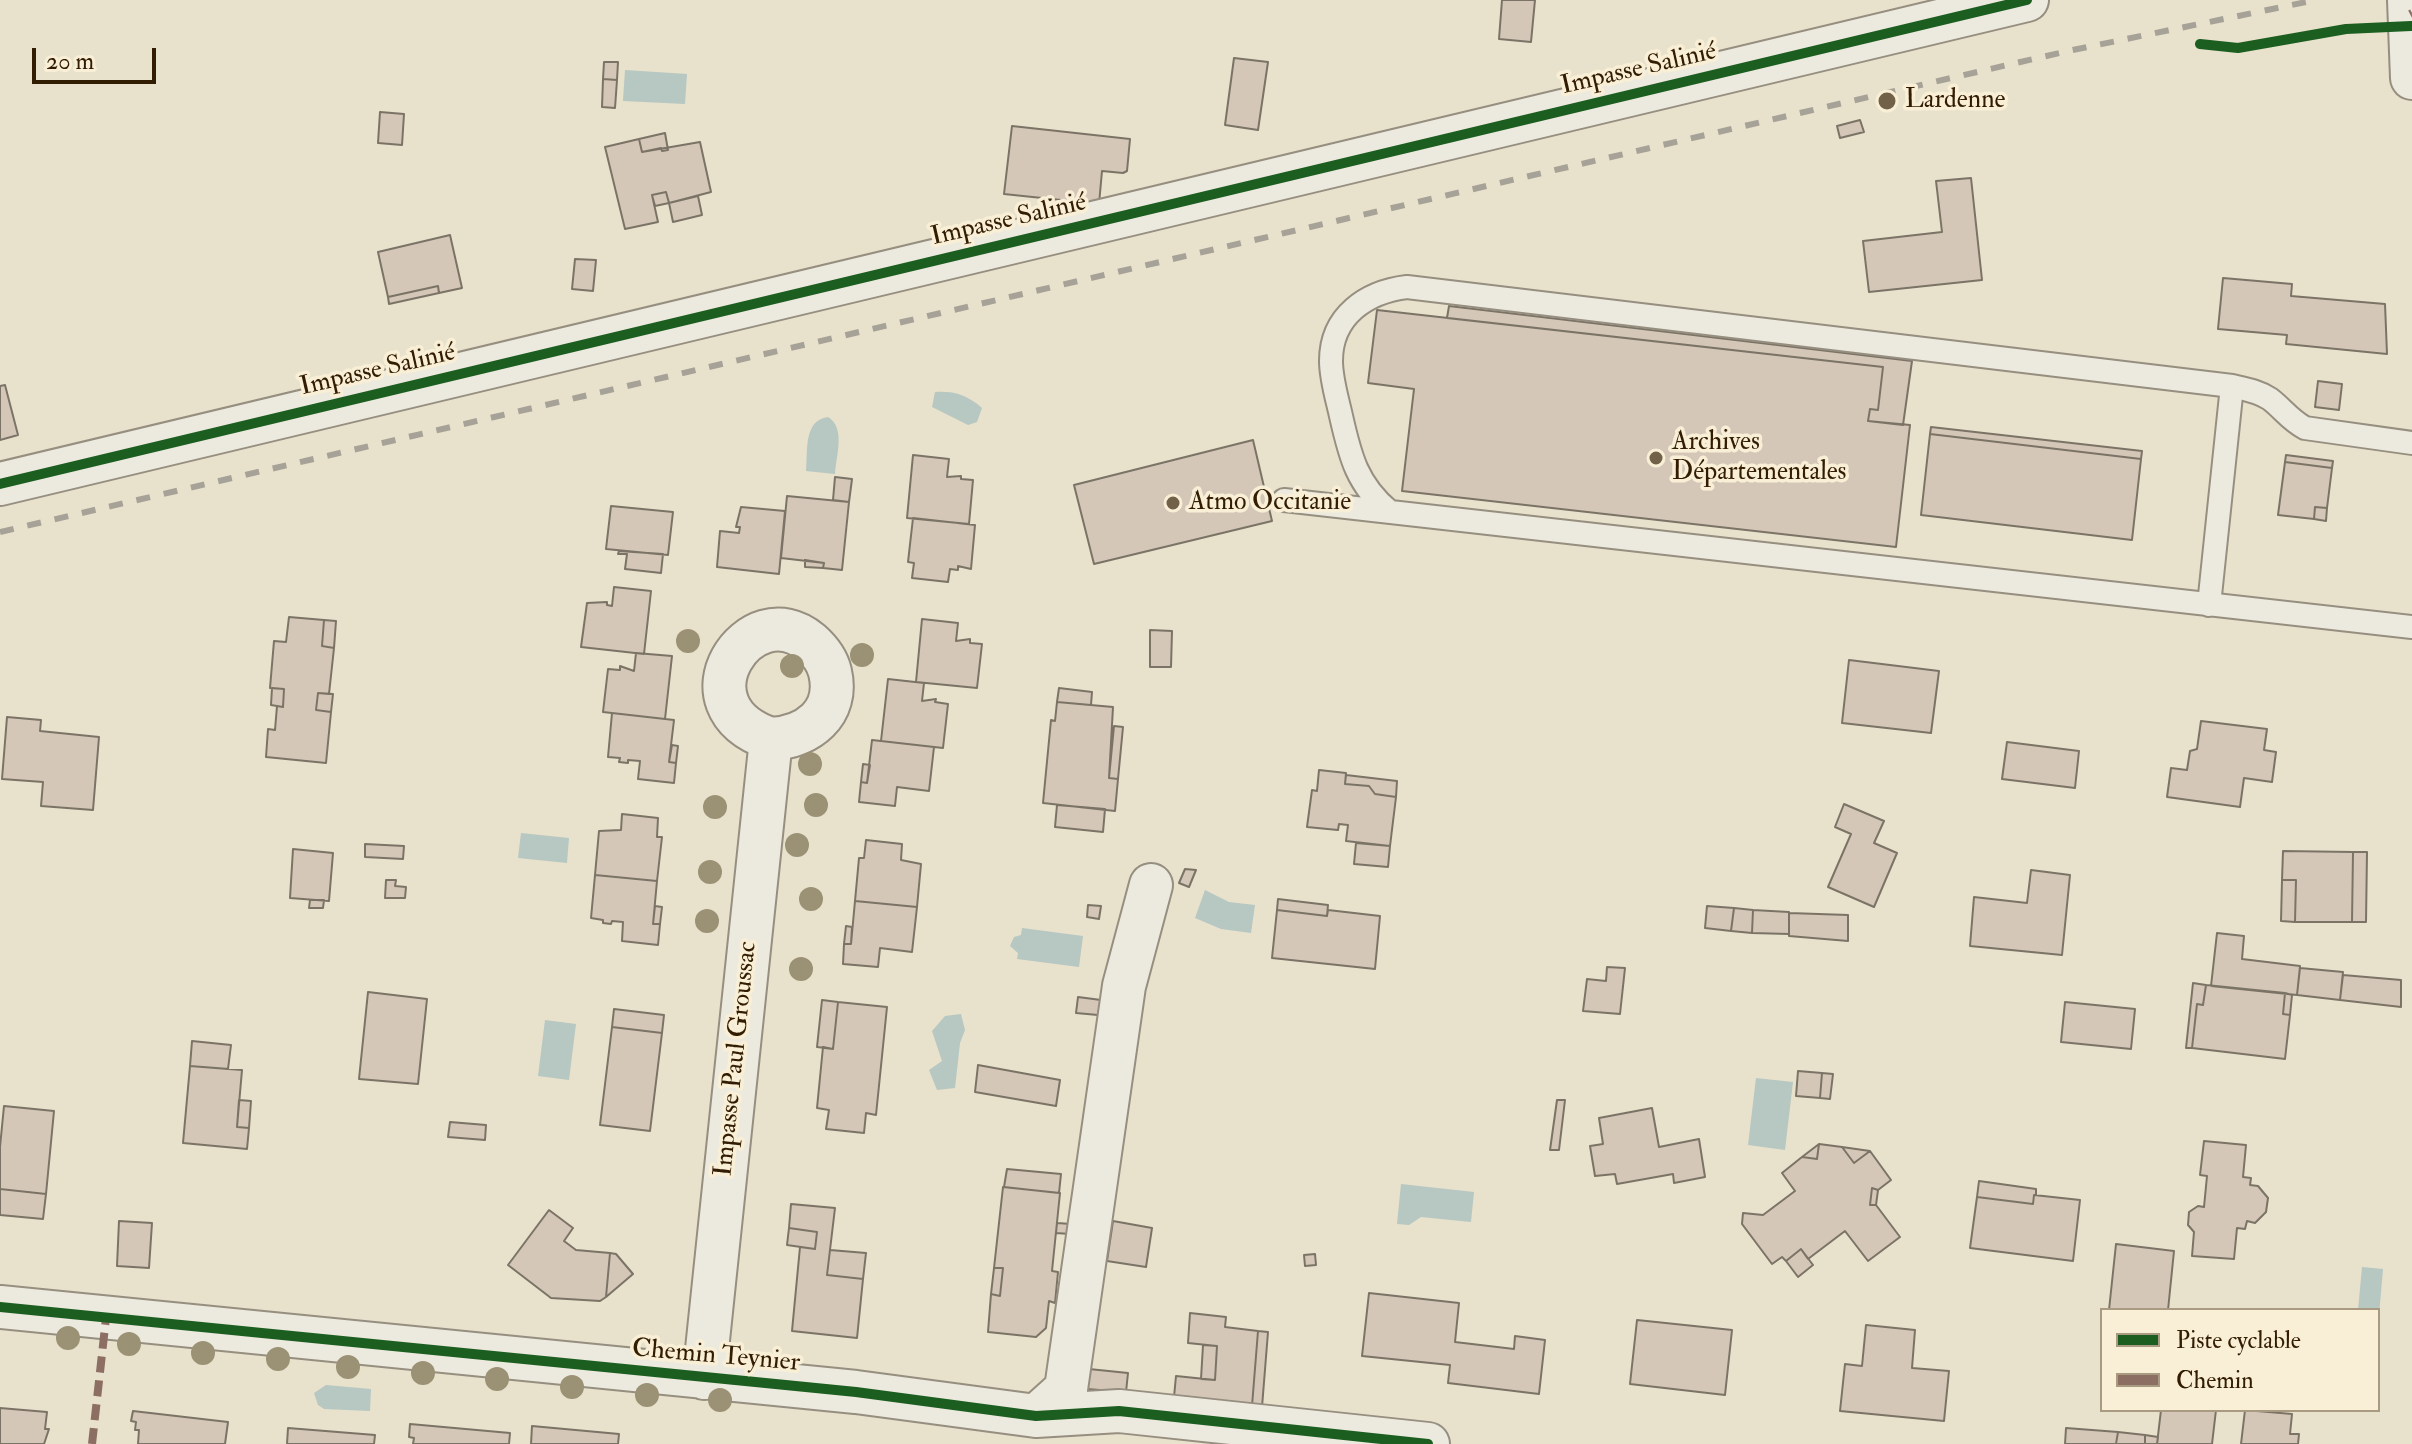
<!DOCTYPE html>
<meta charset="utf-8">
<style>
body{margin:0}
#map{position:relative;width:2412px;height:1444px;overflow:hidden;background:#e8e1cc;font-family:"IM FELL Double Pica",serif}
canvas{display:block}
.legend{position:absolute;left:2100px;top:1308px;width:280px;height:104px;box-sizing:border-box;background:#f8efd6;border:2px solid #a99b81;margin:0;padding:10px 14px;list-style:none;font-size:24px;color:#321c02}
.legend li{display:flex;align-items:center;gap:16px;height:40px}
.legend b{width:40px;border:2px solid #a99b81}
.scale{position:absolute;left:32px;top:48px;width:124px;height:36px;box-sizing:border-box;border:4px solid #321c02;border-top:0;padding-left:10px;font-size:24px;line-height:28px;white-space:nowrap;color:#321c02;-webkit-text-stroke:6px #f8efd6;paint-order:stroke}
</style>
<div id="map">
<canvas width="2412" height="1444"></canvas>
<ul class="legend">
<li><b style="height:10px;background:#1b5e20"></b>Piste cyclable</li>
<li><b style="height:10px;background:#8d6e63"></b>Chemin</li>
</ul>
<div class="scale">20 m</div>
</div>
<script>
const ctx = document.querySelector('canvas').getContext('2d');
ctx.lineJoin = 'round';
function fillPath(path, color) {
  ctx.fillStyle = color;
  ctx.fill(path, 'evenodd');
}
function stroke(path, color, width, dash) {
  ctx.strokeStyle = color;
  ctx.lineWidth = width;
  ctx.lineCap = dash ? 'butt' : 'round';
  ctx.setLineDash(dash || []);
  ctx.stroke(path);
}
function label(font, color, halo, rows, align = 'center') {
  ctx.font = font + ' "IM FELL Double Pica",serif';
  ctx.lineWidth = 7;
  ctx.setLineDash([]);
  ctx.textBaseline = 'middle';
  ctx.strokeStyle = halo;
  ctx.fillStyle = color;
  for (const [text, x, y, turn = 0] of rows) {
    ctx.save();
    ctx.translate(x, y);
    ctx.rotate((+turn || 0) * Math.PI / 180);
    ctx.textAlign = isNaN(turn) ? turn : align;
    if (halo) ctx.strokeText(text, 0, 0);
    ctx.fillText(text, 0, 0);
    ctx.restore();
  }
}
fillPath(new Path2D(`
 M625 70 687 74 685 104 623 101Z
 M935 392C955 391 967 395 982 408L977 422 968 425 932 407Z
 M828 417C846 428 836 456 835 474L806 471C808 452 803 420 828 417Z
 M521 833 569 838 567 863 518 858Z
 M1205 890 1229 902 1255 905 1251 933 1221 929 1195 918Z
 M1022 928 1083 936 1079 967 1017 959 1018 953 1010 946 1014 937 1021 935Z
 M961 1014 965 1030 960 1043 955 1088 937 1090 929 1070 942 1061 932 1031 945 1016Z
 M545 1020 576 1024 569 1080 538 1076Z
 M1756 1078 1793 1082 1785 1150 1748 1145Z
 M1401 1184 1474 1192 1471 1222 1421 1217 1409 1225 1397 1224Z
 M2362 1267 2383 1269 2378 1327V1310H2358Z
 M326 1385 371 1389 370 1411 324 1409 318 1405 314 1393Z`), '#b7c7c2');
const building = new Path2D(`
 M1502 0H1535L1531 42 1499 39Z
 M1234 58 1268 62 1258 130 1225 125Z
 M604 62H618L617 80 603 79Z
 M603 79 617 80 615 108 602 107Z
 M380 112 404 114 402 145 378 143Z
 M1860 120 1864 132 1840 138 1837 126Z
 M1012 126 1130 139 1127 171 1123 173 1102 171 1099 204 1004 194Z
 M665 133 668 150 662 151 661 148 642 152 639 139Z
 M639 139 642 152 700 142 711 192 669 203 666 192 652 195 658 222 625 229 605 147Z
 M1971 178 1982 280 1869 292 1863 241 1942 232 1936 181Z
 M666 192 669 203 655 206 652 195Z
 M698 196 702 215 673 222 669 203Z
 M450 235 462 288 439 293 438 286 388 297 378 252Z
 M575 259 596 260 593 291 572 289Z
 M2223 278 2292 284 2291 296 2385 304 2387 354 2286 344 2287 335 2218 329Z
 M438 286 439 293 389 304 388 297Z
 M1449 306 1912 361 1903 425 1868 421 1870 409 1878 410 1883 367 1447 318Z
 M1377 310 1883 367 1878 410 1870 409 1868 421 1910 425 1896 547 1402 491 1414 389 1368 383Z
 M2318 381 2342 384 2339 410 2315 407Z
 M5 385 18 435 0 440V386Z
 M1931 427 2142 451 2141 459 1930 434Z
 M1930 434 2141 459 2132 540 1921 515Z
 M1253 440 1272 521 1094 564 1074 485Z
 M913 455 949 459 947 477 961 476V479L973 480 969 524 907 518Z
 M2286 455 2333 461 2332 468 2285 462Z
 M2285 462 2332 468 2327 508 2315 507 2314 519 2278 515Z
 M835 477 852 479 849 502 833 500Z
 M787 496 849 502 842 570 823 568 824 563 781 558Z
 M611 506 673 512 668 555 606 549Z
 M741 507 785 511 779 574 717 567 720 531 739 533 740 527H736Z
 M2315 507 2327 508 2326 521 2314 519Z
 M913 518 975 525 971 569 958 566V570L950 569 948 582 912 578 914 563 908 562Z
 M619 551 663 554 661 573 625 569 627 554H618Z
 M805 560 824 563 823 568 805 567Z
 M614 587 651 591 644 654 581 647 587 603 607 602V605L612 606Z
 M289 617 324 620 322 646 334 648 329 694 318 693 316 710 331 712 326 763 266 757 268 729 275 730 277 706 283 707 284 689 270 688 274 641 286 642Z
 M922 619 958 623 956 641 970 639V643L982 644 977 688 916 682Z
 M324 620 336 621 334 648 322 646Z
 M1150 630 1172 631 1171 667H1150Z
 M636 653 672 656 665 719 603 712 608 669 620 670V666L634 671Z
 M1849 660 1939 671 1931 733 1842 723Z
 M888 679 924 683 922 701 936 699 935 702 948 704 943 748 881 741Z
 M272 688 284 689 283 707 271 705Z
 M1059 688 1092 692 1091 705 1057 702Z
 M318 693 333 694 331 712 316 710Z
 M1057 702 1113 707 1109 778 1118 779 1115 811 1043 803 1051 720 1055 721Z
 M612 713 674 720 669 762 676 763 674 783 638 779 640 761 628 760V763L619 762 620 758 608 757Z
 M7 717 41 720 40 731 99 737 93 810 41 806 43 782 2 779Z
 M2201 721 2267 729 2264 750 2276 752 2272 782 2244 778 2240 807 2167 797 2171 768 2187 770 2190 751 2197 749Z
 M1114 726 1123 727 1118 779 1109 778Z
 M872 740 934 747 929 791 897 787 895 806 859 802 861 782 867 783Z
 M2007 742 2079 751 2075 788 2002 779Z
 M672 745 678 746 676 763 669 762Z
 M863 764 870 765 867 783 861 782Z
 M1319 770 1346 773 1345 784 1369 786 1375 794 1396 797 1390 846 1346 841 1348 825 1339 824 1338 830 1307 827 1312 790 1317 791Z
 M1346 775 1397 781 1396 797 1375 794 1369 786 1345 784Z
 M1844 804 1884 821 1874 843 1897 853 1874 907 1828 887 1851 834 1835 827Z
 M1057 805 1105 809 1103 832 1055 827Z
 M622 814 658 818 657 837H662L657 881 595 875 599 831 621 830Z
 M866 840 902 844 901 860 921 864 917 907 855 901 859 858H864Z
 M1356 843 1390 846 1388 867 1354 864Z
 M365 844 404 846 403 859 365 857Z
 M293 849 333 853 329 901 290 898Z
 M2283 851 2353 852 2352 922H2295L2296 880H2282Z
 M2353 852H2367L2366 922H2352Z
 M1185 869 1196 870 1189 887 1179 883Z
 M2031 870 2070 875 2062 955 1970 946 1974 897 2027 903Z
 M595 875 657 881 653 924H660L658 945 622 941 623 922 612 921 611 924 603 923V920L591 918Z
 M386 880H396L395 886 406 887 405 898H385Z
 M2282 880H2296L2295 922 2281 921Z
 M1278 899 1328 905 1327 916 1277 910Z
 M310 900H324L323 908H309Z
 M855 901 917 907 912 952 880 948 878 967 843 964 844 944H851Z
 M1088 905 1101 906 1099 919 1087 917Z
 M655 906 662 907 660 924H653Z
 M1707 906 1734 908 1731 931 1705 928Z
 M1734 908 1753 910 1752 933 1731 931Z
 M1277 910 1327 916 1328 910 1380 916 1375 969 1272 958Z
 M1753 910 1789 912V934L1752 933Z
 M1789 913 1848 915V941L1789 936Z
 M846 926 852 927 851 944H844Z
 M2217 933 2244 936 2242 959 2300 966 2297 995 2211 986Z
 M1607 967 1625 968 1620 1014 1583 1011 1587 979 1606 981Z
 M2300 968 2343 972 2340 1000 2297 995Z
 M2343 975 2401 980V1007L2340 1000Z
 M2193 983 2206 985 2203 1005 2197 1004 2192 1048H2186Z
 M2206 985 2285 993 2283 1014 2290 1015 2285 1059 2192 1048 2197 1004 2203 1005Z
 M368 992 427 999 418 1084 359 1079Z
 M2285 993 2292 995 2290 1015 2283 1014Z
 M1078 997 1101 1000 1098 1015 1076 1013Z
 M822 1000 838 1002 833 1049 817 1047Z
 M838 1002 887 1007 876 1115 866 1113 864 1133 826 1129 829 1110 817 1108 823 1047 833 1049Z
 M2065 1002 2135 1009 2131 1049 2061 1042Z
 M614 1009 664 1015 662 1033 612 1027Z
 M612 1027 662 1033 650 1131 600 1125Z
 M192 1041 231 1045 228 1069 190 1066Z
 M978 1065 1060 1080 1056 1106 975 1092Z
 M190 1066 242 1070 237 1127 249 1128 247 1149 183 1143Z
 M1798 1071 1822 1073 1820 1098 1796 1096Z
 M1822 1073 1833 1074 1830 1099 1820 1098Z
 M239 1100 251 1101 249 1128 237 1127Z
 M1557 1100H1565L1559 1150H1550Z
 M4 1106 54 1111 46 1194 0 1189V1147Z
 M1652 1108 1659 1147 1699 1139 1705 1177 1674 1183 1673 1174 1617 1184 1615 1174 1595 1176 1590 1146 1603 1144 1599 1118Z
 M450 1122 486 1125 485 1140 448 1137Z
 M2204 1141 2246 1145 2243 1177 2251 1178 2250 1185 2258 1186 2268 1198 2266 1212 2255 1223 2247 1221 2245 1229 2237 1228 2234 1259 2192 1256 2194 1232 2188 1225 2189 1212 2198 1206 2204 1207 2207 1176 2200 1175Z
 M1819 1144 1842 1147 1854 1163 1870 1151 1891 1180 1878 1190 1872 1188 1870 1205H1876L1900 1237 1868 1261 1845 1231 1808 1259 1801 1249 1786 1261 1782 1257 1772 1264 1742 1224 1743 1213 1763 1215 1795 1191 1782 1173 1802 1157 1817 1159Z
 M1819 1144 1817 1159 1802 1157Z
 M1842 1147 1870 1151 1854 1163Z
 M1007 1169 1061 1174 1059 1193 1004 1187Z
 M1979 1181 2036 1189V1195H2034L2033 1204 1977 1197Z
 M1003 1187 1060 1193 1052 1271 1058 1272 1055 1303 1049 1301 1046 1328 1036 1337 988 1332 991 1294 1000 1296 1003 1268H994Z
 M1872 1188 1878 1190 1876 1205H1870Z
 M0 1189 46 1194 43 1219 0 1215Z
 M2034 1195 2080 1200 2073 1261 1970 1248 1977 1197 2033 1204Z
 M791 1204 835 1208 827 1275 863 1279 857 1338 792 1331 800 1247 815 1249 817 1232 789 1228Z
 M549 1210 573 1228 564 1241 576 1250 610 1253 606 1297 600 1301 551 1298 508 1265Z
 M119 1221 152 1223 149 1268 117 1266Z
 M1113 1221 1152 1228 1146 1267 1107 1261Z
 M1057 1223 1071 1224 1070 1234 1056 1233Z
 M789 1228 817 1232 815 1249 787 1245Z
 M2116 1244 2174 1251 2168 1310H2109Z
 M1801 1249 1813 1265 1798 1277 1786 1261Z
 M830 1250 866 1253 863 1279 827 1275Z
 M610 1253 616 1254 633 1274 606 1297Z
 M1315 1254 1316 1265 1305 1266 1304 1255Z
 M994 1268H1003L1000 1296 991 1294Z
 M1369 1293 1459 1303 1455 1342 1514 1349 1515 1336 1545 1340 1539 1394 1448 1383 1450 1365 1362 1356Z
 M1190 1313 1226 1317 1225 1327 1258 1331 1252 1406 1174 1397 1176 1376 1215 1380 1217 1346 1188 1343Z
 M1637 1320 1732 1330 1725 1395 1630 1384Z
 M1866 1325 1915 1330 1912 1368 1949 1371 1944 1421 1840 1411 1845 1364 1862 1366Z
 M1258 1331 1268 1332 1262 1407 1252 1406Z
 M1203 1345 1217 1346 1215 1380 1201 1379Z
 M1089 1369 1128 1373 1126 1392 1087 1389Z
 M0 1408 47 1412 45 1429H49L44 1444H0Z
 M2161 1410H2216L2212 1444H2157Z
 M2245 1410 2292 1414 2290 1434H2299L2298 1444H2241Z
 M133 1411 228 1422 225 1444H138L139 1430H135L136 1422 131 1421Z
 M410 1424 510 1433 509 1444H413L414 1438 409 1437Z
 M532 1426 619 1434 618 1444H531Z
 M288 1428 375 1435 374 1444H287Z
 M2066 1428 2118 1432 2116 1444H2065Z
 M2118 1432 2145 1435V1444H2116Z
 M2145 1435 2158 1437 2157 1444H2145Z`);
fillPath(building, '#d5c7b8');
stroke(building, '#7b7466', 2);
const service = new Path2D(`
 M1284 500 2412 627
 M1390 512C1357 485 1350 456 1341 416 1337 398 1331 379 1331 361 1331 316 1366 292 1407 287L2232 386C2245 389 2258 391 2270 399 2283 409 2290 420 2305 428L2412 443
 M2209 605 2232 386`);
const minor = new Path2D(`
 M2409 0 2412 78
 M0 484 2027 0
 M0 1307 856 1392 1036 1416 1119 1411 1428 1444
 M704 1378 771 739C673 706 751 592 810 642 819 650 827 659 830 672 840 714 807 737 771 739
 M1036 1416 1066 1389 1124 986 1151 885`);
stroke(service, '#968f80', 26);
stroke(minor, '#968f80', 46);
stroke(service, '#ece9de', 22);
stroke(minor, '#ece9de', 42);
stroke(new Path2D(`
 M0 532 1886 93 2068 51 2316 0`), '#a7a297', 6, [14, 14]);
stroke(new Path2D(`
 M2410 14 2412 13
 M92 1444 106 1318`), '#8d6e63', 8, [16, 8]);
stroke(new Path2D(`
 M2200 44 2238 48 2346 29 2411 26
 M0 484 2027 0
 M0 1307 856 1392 1036 1416 1119 1411 1428 1444`), '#1b5e20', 10);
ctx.fillStyle = '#9b9175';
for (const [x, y] of [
 [688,641],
 [862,655],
 [792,666],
 [810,764],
 [816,805],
 [715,807],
 [797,845],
 [710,872],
 [811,899],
 [707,921],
 [801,969],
 [68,1338],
 [129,1344],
 [203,1353],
 [278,1359],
 [348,1367],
 [423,1373],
 [497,1379],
 [572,1387],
 [647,1395],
 [720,1400]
]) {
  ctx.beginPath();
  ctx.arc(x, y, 12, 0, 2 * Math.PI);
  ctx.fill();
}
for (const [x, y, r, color] of [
 [1887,101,10,"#726149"],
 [1656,458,8,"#726149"],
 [1173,503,8,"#726149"]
]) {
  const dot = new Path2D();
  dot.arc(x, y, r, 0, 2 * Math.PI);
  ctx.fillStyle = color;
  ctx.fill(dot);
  stroke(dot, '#f8efd6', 3);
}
label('26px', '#321c02', '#f8efd6', [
 ["Impasse Salinié",1639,70,-13],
 ["Impasse Salinié",1009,221,-13],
 ["Impasse Salinié",378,371,-13],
 ["Impasse Paul Groussac",737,1059,-84],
 ["Chemin Teynier",716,1357,5]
]);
label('26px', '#321c02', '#f8efd6', [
 ["Lardenne",1905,101],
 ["Archives",1672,443],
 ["Départementales",1672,473],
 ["Atmo Occitanie",1189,503]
], 'left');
</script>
